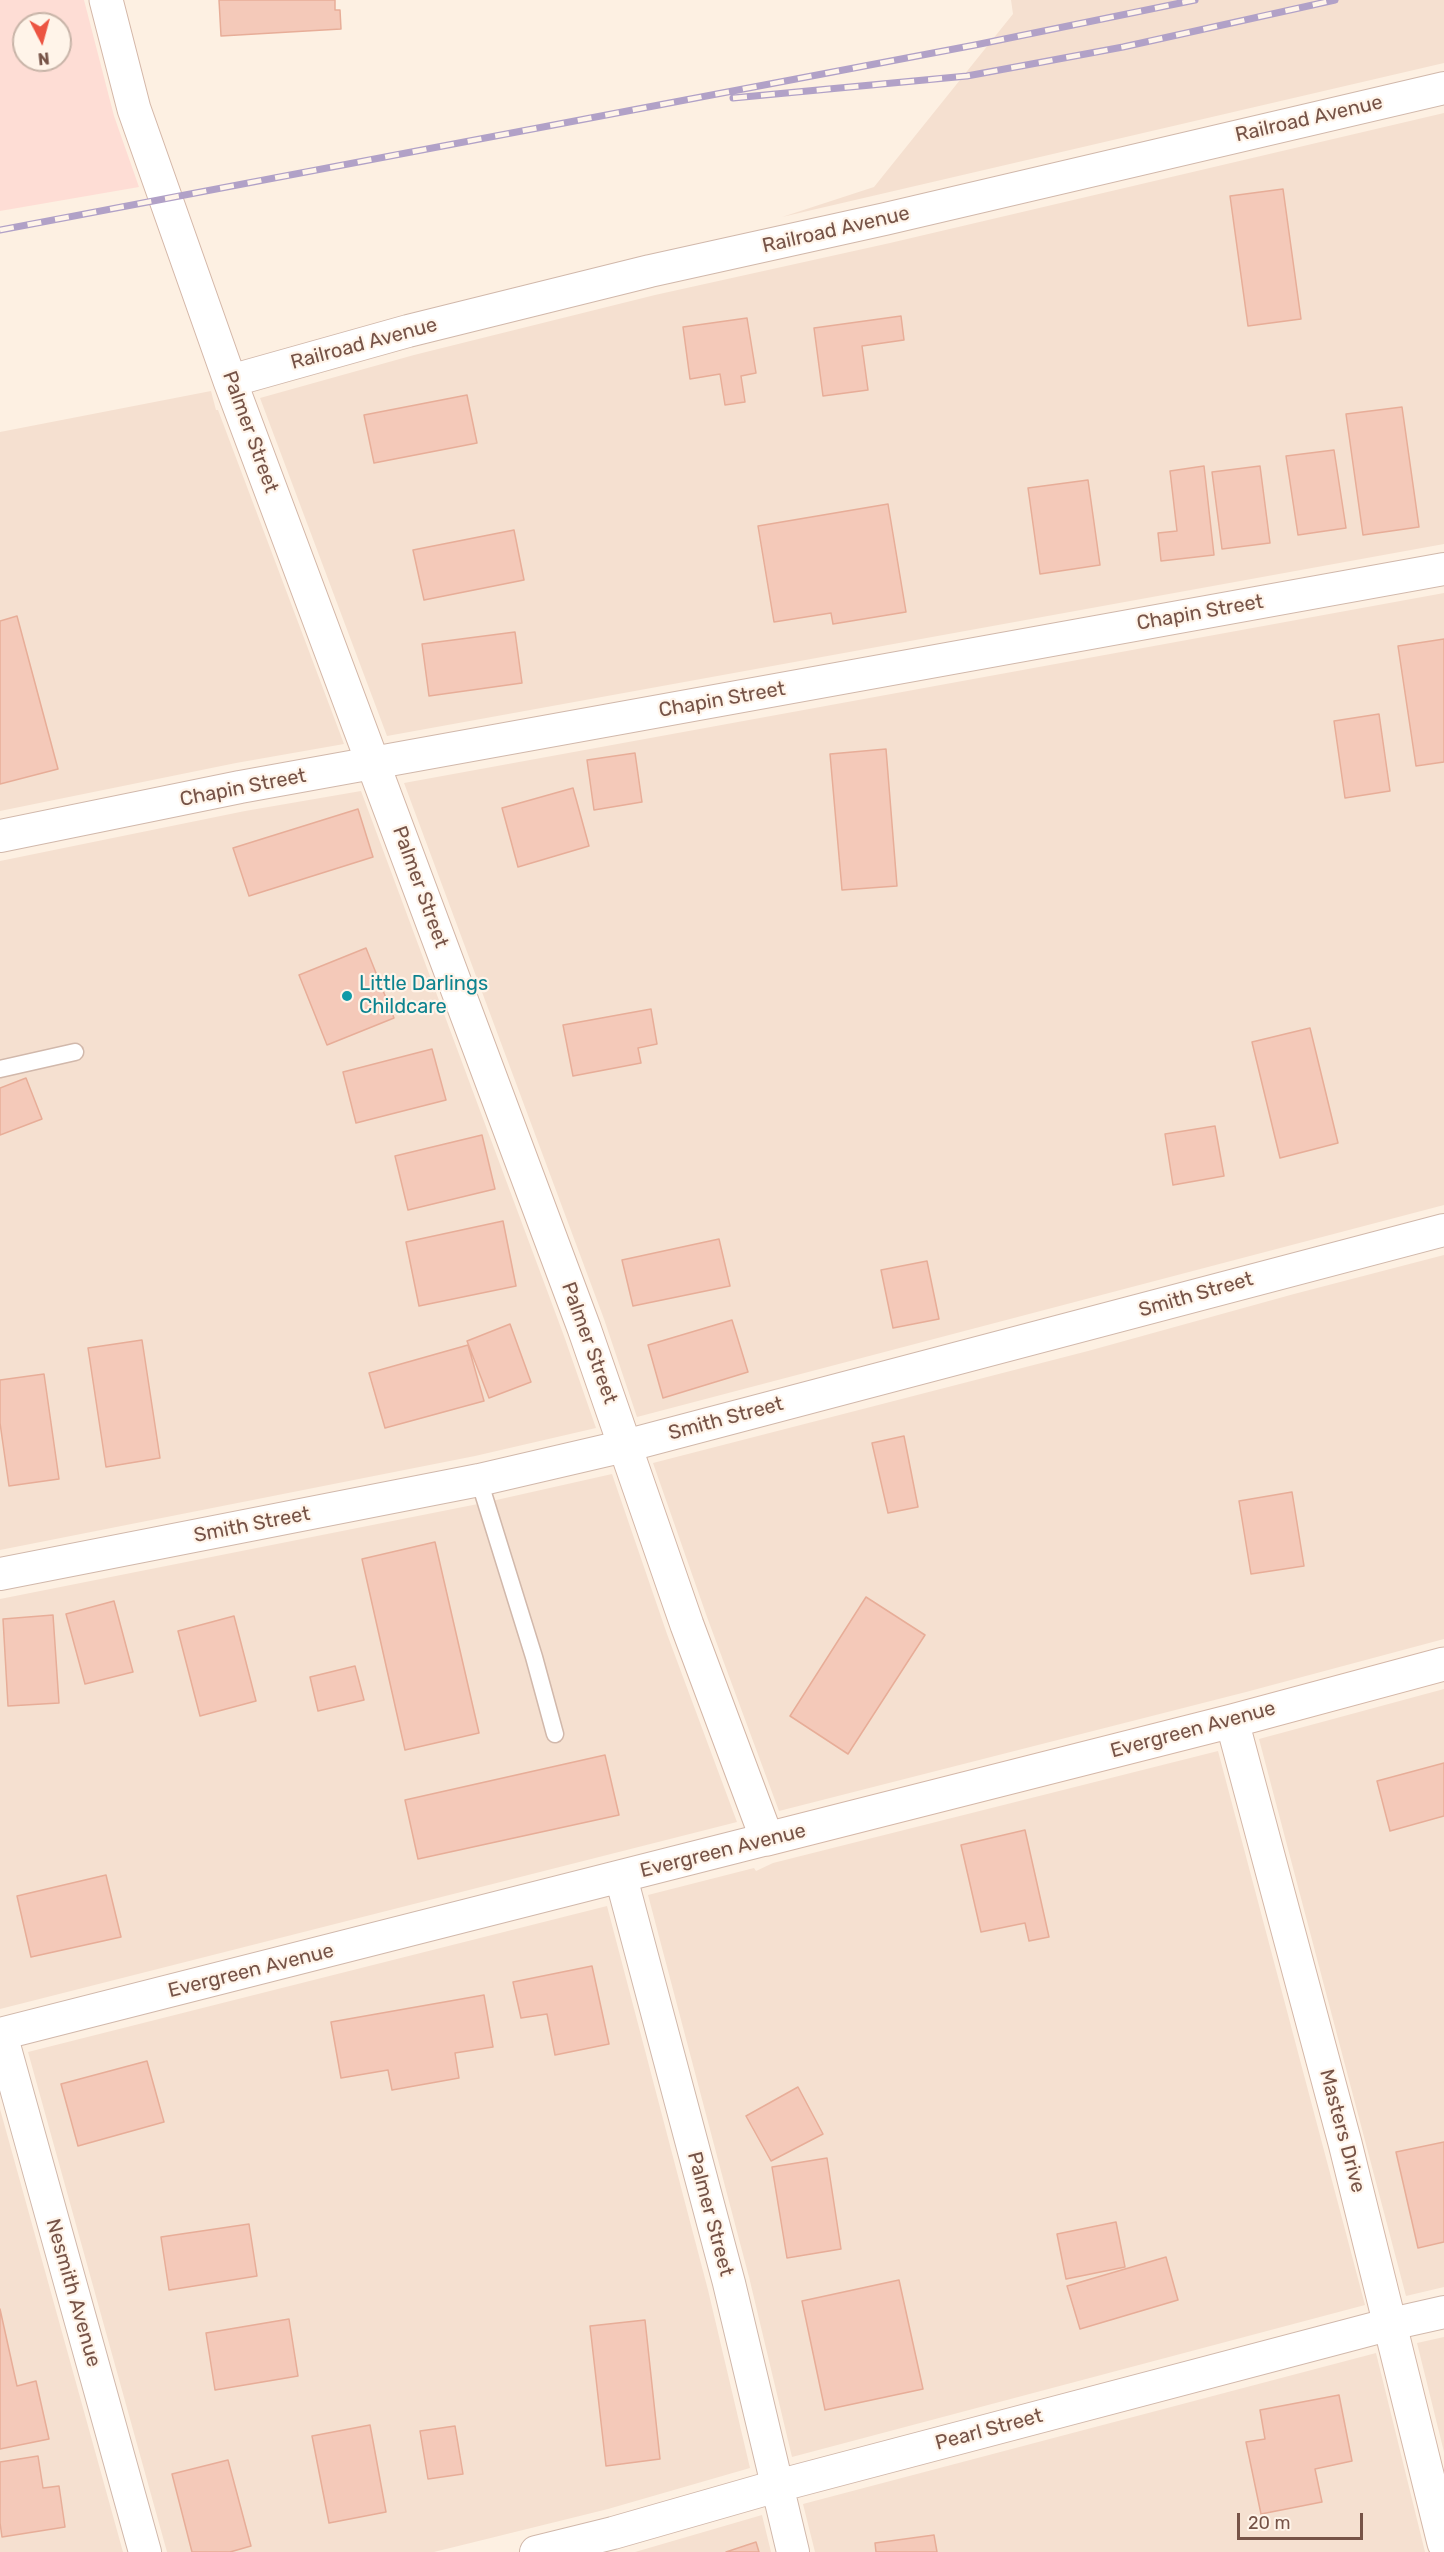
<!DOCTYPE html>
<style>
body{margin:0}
#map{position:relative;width:1444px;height:2552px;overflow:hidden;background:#fdf0e2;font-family:Rubik,sans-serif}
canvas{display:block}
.north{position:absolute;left:12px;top:12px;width:60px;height:60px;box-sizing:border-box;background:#fff4e9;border:2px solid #c8b4a8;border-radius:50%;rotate:174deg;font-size:16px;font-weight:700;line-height:24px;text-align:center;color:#765347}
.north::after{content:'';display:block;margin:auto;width:21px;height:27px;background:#ec5442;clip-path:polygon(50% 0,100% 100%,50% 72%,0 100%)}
.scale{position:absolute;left:1237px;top:2513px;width:126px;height:27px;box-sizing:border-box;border:3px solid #765347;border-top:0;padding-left:8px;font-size:18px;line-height:21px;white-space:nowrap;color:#765347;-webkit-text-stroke:4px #fff4e9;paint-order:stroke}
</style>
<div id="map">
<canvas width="1444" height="2552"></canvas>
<div class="north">N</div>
<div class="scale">20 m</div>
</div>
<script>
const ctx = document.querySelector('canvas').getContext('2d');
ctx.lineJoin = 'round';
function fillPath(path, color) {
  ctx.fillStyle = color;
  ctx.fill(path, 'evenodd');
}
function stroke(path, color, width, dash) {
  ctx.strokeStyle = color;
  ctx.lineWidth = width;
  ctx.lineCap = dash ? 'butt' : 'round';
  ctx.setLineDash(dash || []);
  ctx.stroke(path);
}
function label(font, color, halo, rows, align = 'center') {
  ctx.font = font + ' Rubik,sans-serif';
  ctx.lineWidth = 4.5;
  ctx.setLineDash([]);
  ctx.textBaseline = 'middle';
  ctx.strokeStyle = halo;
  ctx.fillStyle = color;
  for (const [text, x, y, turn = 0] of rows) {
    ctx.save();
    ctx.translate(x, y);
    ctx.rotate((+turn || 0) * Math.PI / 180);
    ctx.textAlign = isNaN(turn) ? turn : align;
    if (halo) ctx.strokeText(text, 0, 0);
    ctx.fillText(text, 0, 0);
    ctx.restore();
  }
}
fillPath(new Path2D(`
 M1011 0H1444V63L782 217 874 187 1013 14Z
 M1444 113V544L387 736 260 398 414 355 655 295 890 243Z
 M211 391 216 410H218L344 744 236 763 0 811V432Z
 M1444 593V1205L637 1417 604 1319 404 783Z
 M361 791 564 1336 596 1428 475 1456 0 1550V861L245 811Z
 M1444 1255V1639L1246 1692 779 1811 707 1617 653 1463 1088 1351 1294 1294Z
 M612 1474 667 1634 737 1822 0 2009V1599L483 1503Z
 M1444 1689V2287L1406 2296 1259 1739Z
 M1218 1751 1365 2305 792 2457 749 2277 648 1895 754 1868 756 1871 773 1863Z
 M607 1906 708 2290 750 2468 608 2509 434 2552H167L28 2052Z
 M0 2109 123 2552H0Z
 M1444 2337V2452L1417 2343Z
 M1376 2353 1425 2552H815L803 2504Z
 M762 2515 771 2552H635Z`), '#f5e0d0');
fillPath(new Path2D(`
 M0 0H84L114 116 139 187 0 211ZM24 24H60V60H24Z`), '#feddd5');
const building = new Path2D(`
 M219 0H335V10H340L341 29 221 36Z
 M1283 189 1301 319 1248 326 1230 196Z
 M901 316 904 340 862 346 868 390 823 396 814 328Z
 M747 318 756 373 741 376 745 402 725 405 720 374 690 379 683 327Z
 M467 395 477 443 374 463 364 415Z
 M1402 407 1419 527 1363 535 1346 414Z
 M1334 450 1346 528 1298 535 1286 456Z
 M1204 466 1214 555 1161 561 1158 533 1177 531 1170 471Z
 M1260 466 1270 543 1222 549 1212 472Z
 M1088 480 1100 565 1040 574 1028 488Z
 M888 504 906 612 833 624 831 613 774 622 758 526Z
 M514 530 524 580 424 600 413 550Z
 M17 616 58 769 0 784V621Z
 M515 632 522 683 429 696 422 644Z
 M1444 639V762L1416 766 1398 646Z
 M1379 714 1390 791 1345 798 1334 721Z
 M886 749 897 886 842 890 830 754Z
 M635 753 642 802 594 810 587 760Z
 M573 788 589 846 518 867 502 808Z
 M358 809 373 857 249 896 233 848Z
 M366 948 394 1018 327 1045 299 975Z
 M651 1009 657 1044 638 1048 641 1063 573 1076 563 1025Z
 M1310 1028 1338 1143 1280 1158 1252 1042Z
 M432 1049 446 1100 356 1123 343 1072Z
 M26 1078 42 1119 0 1135V1088Z
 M1215 1126 1224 1176 1173 1185 1165 1134Z
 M482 1135 495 1189 408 1210 395 1156Z
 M503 1221 516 1286 419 1306 406 1242Z
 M719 1239 730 1286 633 1306 622 1260Z
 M927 1261 939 1319 893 1328 881 1270Z
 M732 1320 748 1372 663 1398 648 1345Z
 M510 1324 531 1382 489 1398 467 1341Z
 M142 1340 160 1458 106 1467 88 1348Z
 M468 1345 484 1401 385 1428 369 1373Z
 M44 1374 59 1479 9 1486 0 1423V1380Z
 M904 1436 918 1507 888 1513 872 1443Z
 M1292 1492 1304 1566 1251 1574 1239 1501Z
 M435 1542 479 1733 405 1750 362 1559Z
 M866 1597 925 1635 848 1754 790 1716Z
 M114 1601 133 1672 85 1684 66 1614Z
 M53 1615 59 1703 8 1706 3 1619Z
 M234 1616 256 1701 200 1716 178 1631Z
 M355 1666 364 1700 318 1711 310 1677Z
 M605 1755 619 1815 418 1859 405 1800Z
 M1444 1763V1816L1390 1831 1377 1781Z
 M1025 1830 1049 1937 1029 1941 1025 1923 981 1932 961 1845Z
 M106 1875 121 1937 31 1957 17 1896Z
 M592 1966 609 2044 555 2055 547 2014 521 2018 513 1982Z
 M484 1995 493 2047 455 2053 459 2078 392 2090 388 2070 341 2078 331 2022Z
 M147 2061 164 2122 78 2146 61 2084Z
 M798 2087 823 2134 771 2161 746 2116Z
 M1444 2142V2242L1418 2248 1396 2152Z
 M827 2158 841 2249 787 2258 772 2167Z
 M1116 2222 1125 2267 1066 2279 1057 2234Z
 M249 2224 257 2276 169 2290 161 2237Z
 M1166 2257 1178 2300 1080 2329 1067 2286Z
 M899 2280 923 2389 825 2410 802 2301Z
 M0 2309 17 2386 36 2381 49 2439 0 2449Z
 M289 2319 298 2376 215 2390 206 2333Z
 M645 2320 660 2459 606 2466 590 2326Z
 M1339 2395 1352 2461 1315 2469 1322 2502 1261 2514 1246 2442 1265 2439 1260 2410Z
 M370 2425 386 2512 329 2523 312 2436Z
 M455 2426 463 2474 428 2479 420 2431Z
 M38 2456 43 2488 59 2486 65 2527 2 2537 0 2523V2462Z
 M228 2460 251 2546 230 2552H192L172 2474Z
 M934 2535 937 2552H876L875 2543Z
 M756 2542 759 2552H726Z`);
fillPath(building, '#f4c9b9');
stroke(building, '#e7ad98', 1.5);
const lane = new Path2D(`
 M0 1069 75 1052
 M479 1480 534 1657 555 1734`);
const street = new Path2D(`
 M230 381 408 331 650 271 885 219 1444 88
 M0 836 240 787 1444 569
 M0 1574 479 1480 625 1446 1444 1230
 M621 1877 729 2283 793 2552
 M0 2034 767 1839
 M1 2034 145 2552
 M536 2552 613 2533 777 2486 1391 2324 1444 2312`);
const secondary = new Path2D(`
 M106 0 134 109 230 381 584 1328 687 1625 767 1839 1232 1721 1444 1664
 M1232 1721 1345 2143 1444 2543`);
stroke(lane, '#d1b8ab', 19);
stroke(street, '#d1b8ab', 34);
stroke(secondary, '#d4b7a8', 35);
stroke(lane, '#fff', 16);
stroke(street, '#fff', 32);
stroke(secondary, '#fff', 33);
const rail = new Path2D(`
 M733 98 967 76 1123 47 1335 0
 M0 230 975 45 1195 0`);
stroke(rail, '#b1a1c7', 7);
stroke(rail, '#fff4e9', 4.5, [14]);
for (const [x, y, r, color] of [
 [347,996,6,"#0f9aa8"]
]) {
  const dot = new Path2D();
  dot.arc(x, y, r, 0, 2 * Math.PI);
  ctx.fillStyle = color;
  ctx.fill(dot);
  stroke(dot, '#fff4e9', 2);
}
label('20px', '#765347', '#fff4e9', [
 ["Railroad Avenue",1309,119,-13],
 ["Railroad Avenue",836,230,-13],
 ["Railroad Avenue",364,344,-15],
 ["Palmer Street",250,432,70],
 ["Chapin Street",1200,613,-10],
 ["Chapin Street",722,700,-10],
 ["Chapin Street",243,788,-11],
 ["Palmer Street",420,887,70],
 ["Smith Street",1196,1295,-16],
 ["Palmer Street",589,1343,70],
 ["Smith Street",726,1419,-15],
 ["Smith Street",252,1525,-11],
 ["Evergreen Avenue",1193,1730,-15],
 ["Evergreen Avenue",723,1851,-14],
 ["Evergreen Avenue",251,1971,-14],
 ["Masters Drive",1342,2131,75],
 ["Palmer Street",710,2214,75],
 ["Nesmith Avenue",73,2293,74],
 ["Pearl Street",989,2430,-15]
]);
label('20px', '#0d838f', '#fff4e9', [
 ["Little Darlings",359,984],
 ["Childcare",359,1007]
], 'left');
</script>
